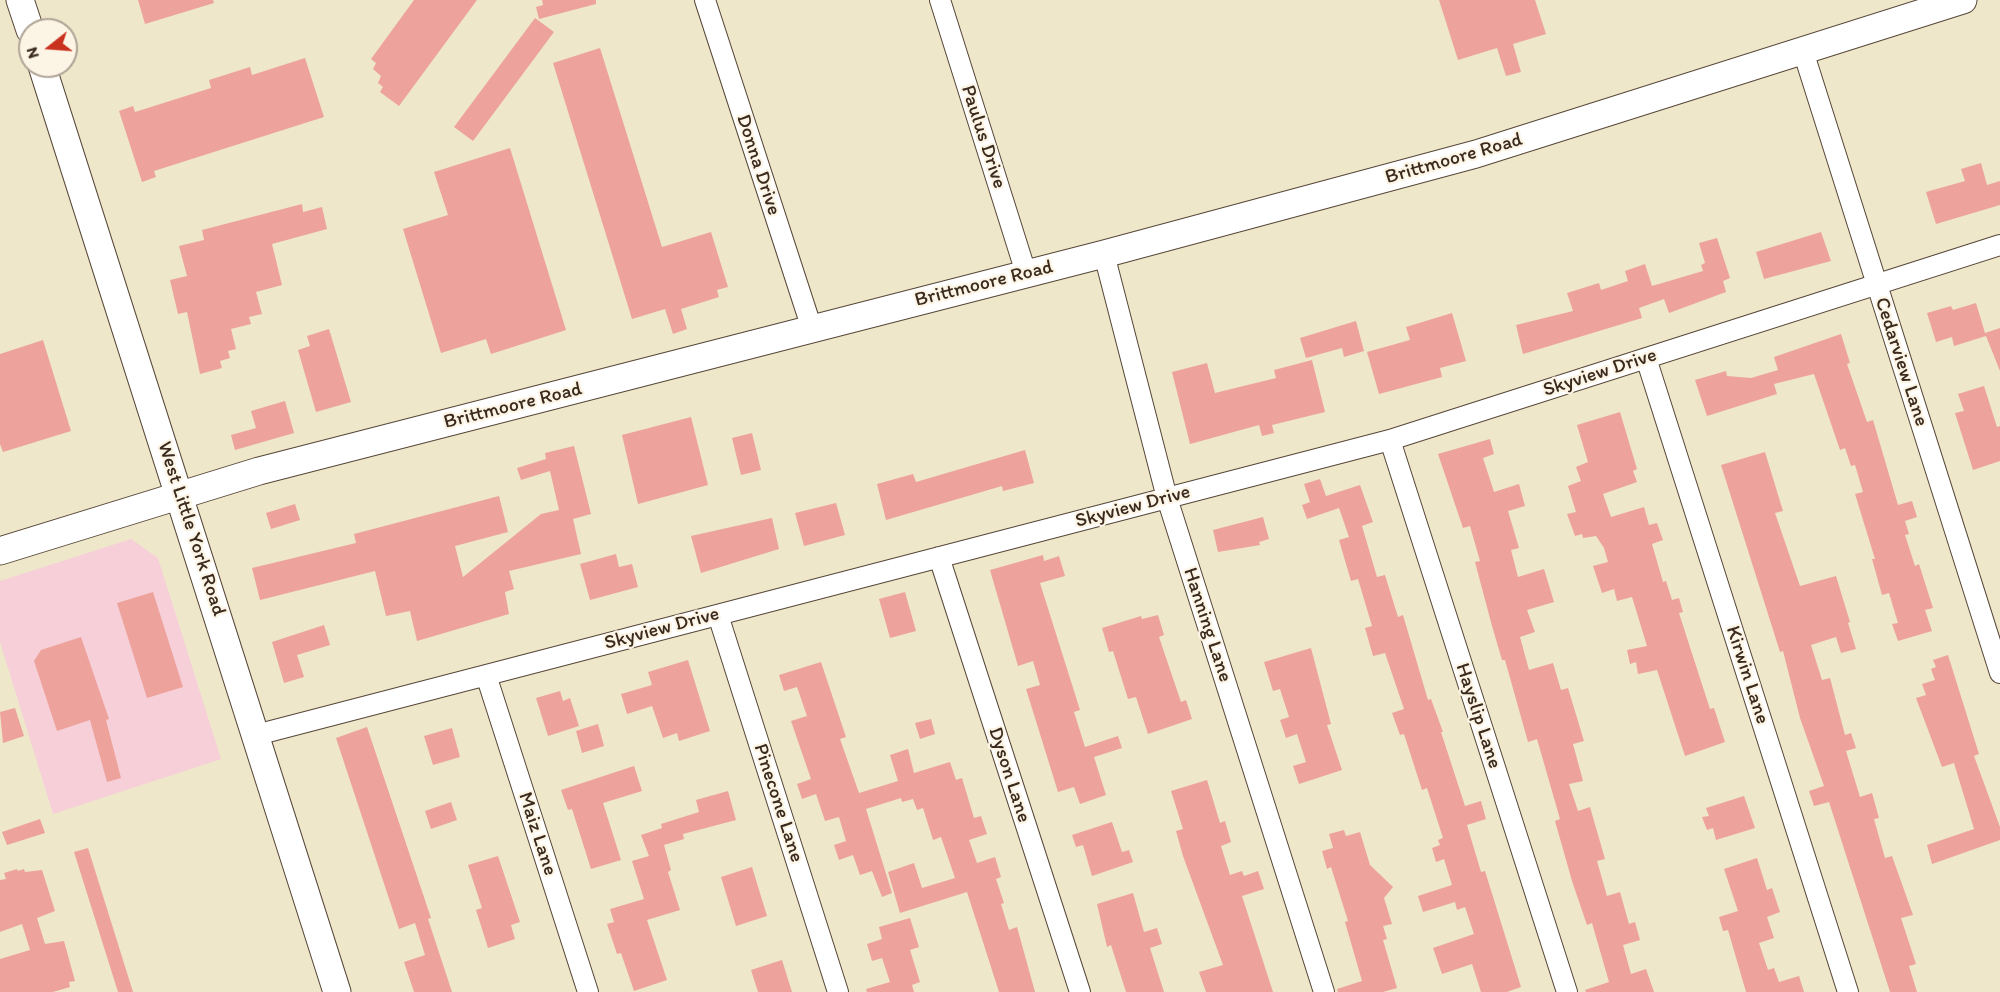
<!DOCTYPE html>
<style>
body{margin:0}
#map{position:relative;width:2000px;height:992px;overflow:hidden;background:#eee7ca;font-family:Itim,sans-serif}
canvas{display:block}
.north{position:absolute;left:18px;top:18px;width:60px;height:60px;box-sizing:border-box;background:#fcf5e5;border:2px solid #afa495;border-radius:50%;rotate:253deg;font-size:16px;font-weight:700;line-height:24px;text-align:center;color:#3b2a1e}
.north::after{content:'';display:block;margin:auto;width:21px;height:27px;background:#c8321e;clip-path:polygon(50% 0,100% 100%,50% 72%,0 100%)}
</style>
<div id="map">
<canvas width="2000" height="992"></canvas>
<div class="north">N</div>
</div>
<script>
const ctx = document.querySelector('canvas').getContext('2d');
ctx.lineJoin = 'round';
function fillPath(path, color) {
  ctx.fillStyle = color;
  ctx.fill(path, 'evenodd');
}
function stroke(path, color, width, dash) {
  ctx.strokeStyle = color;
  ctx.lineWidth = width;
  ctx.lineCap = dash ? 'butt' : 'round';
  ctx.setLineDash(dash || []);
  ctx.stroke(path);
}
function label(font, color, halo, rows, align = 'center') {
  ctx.font = font + ' Itim,sans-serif';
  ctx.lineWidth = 4.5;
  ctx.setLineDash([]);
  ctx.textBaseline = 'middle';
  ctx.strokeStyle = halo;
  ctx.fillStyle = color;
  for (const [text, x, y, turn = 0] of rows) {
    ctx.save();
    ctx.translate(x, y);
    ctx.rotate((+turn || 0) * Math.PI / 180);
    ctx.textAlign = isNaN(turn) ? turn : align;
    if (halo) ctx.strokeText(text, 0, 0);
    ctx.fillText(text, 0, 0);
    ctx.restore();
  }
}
fillPath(new Path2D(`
 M131 539 158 558 221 759 53 814 0 642V581Z`), '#f6cfd8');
fillPath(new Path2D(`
 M138 0H213L214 3 145 24Z
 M414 0H477L399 106 380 92 383 87 378 83 381 76 373 69 376 63 371 59Z
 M542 0H596V4L539 19 536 7 543 5Z
 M1439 0H1535L1546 34 1513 44 1521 72 1506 76 1497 48 1458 60Z
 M535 18 554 32 473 141 454 127Z
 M600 48 662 247 711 232 728 287 717 290 719 297 681 309 687 329 673 334 665 309 632 319 553 63Z
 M305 58 324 117 154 171 156 177 142 182 119 111 133 106 135 112 211 88 209 80 250 67 252 75Z
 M510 148 566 330 491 354 486 339 441 353 403 229 448 215 434 172Z
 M1981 163 1987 185 2000 181V205L1936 224 1926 192 1965 181 1961 169Z
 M302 204 303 212 322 207 327 229 272 244 282 285 256 292 262 314 249 317 251 324 231 329 236 349 228 351 230 358 220 361 222 368 200 374 187 312 178 314 170 280 187 276 179 246 204 240 202 230Z
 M1821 232 1831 261 1764 279 1756 252Z
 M1717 238 1730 278 1723 281 1726 292 1669 313 1664 299 1639 308 1642 318 1523 354 1516 325 1573 311 1567 293 1599 283 1601 290 1628 281 1625 271 1645 264 1652 286 1703 271 1701 265 1705 263 1699 243Z
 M1976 303 1985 333 2000 328V371L1986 336 1954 346 1952 337 1936 342 1927 313 1951 306 1953 310Z
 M1452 313 1466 361 1440 368 1442 377 1379 394 1367 352 1410 340 1406 327Z
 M1356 321 1364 351 1344 357 1342 348 1306 358 1300 338Z
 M329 329 351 402 316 412 298 350 310 346 307 336Z
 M1841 334 1850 363 1847 364 1867 422 1873 420 1898 505 1912 501 1917 517 1905 521 1909 534 1905 535 1915 566 1919 564 1933 608 1925 610 1932 631 1898 641 1892 624 1898 623 1889 593 1882 595 1872 559H1875L1855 494 1863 492 1855 465 1851 466 1845 448 1840 450 1814 374 1774 384 1777 394 1707 416 1695 380 1726 371 1727 376 1751 378 1778 370 1774 357Z
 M43 340 71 431 3 452 0 444V354Z
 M1312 360 1325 412 1272 425 1274 433 1262 436 1259 425 1190 444 1172 372 1207 363 1215 393 1276 378 1274 370Z
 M1984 386 1997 427 2000 426V461L1973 470 1955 413 1964 411 1958 394Z
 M285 401 294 433 235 450 231 435 256 428 251 411Z
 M1620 412 1637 469 1633 471 1637 482 1603 494 1611 517 1644 507 1649 525 1657 523 1663 540 1652 544 1663 582 1666 581 1672 600 1679 598 1683 612 1679 613 1688 641 1710 709 1714 708 1725 742 1685 756 1657 670 1638 674 1636 662 1630 664 1627 650 1647 646 1632 597 1617 601 1614 589 1602 593 1593 566 1608 562 1604 548 1596 536 1583 538 1582 534 1575 536 1567 514 1576 512 1568 486 1581 481 1576 467 1588 462 1577 425Z
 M691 417 708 485 638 504 622 435Z
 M752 433 761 470 741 475 732 438Z
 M1490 439 1494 454 1483 458 1494 492 1519 484 1525 506 1508 511 1519 548 1511 550 1518 577 1544 569 1554 602 1527 610 1535 632 1520 637 1529 670 1553 663 1561 690 1568 688 1584 741 1573 744 1583 781 1569 784 1578 811 1590 807 1605 859 1597 861 1607 896 1620 892 1629 924 1635 922 1640 940 1623 945 1631 974 1646 969 1654 992H1586L1585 990 1609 982 1592 923 1587 925 1572 881 1555 821 1560 819 1537 739 1528 742 1505 660H1502L1492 626 1475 562 1480 561 1470 526 1463 528 1438 454Z
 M574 446 591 514 573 519 581 554 509 571 514 589 505 592 509 614 417 641 410 611 386 616 375 571 260 600 252 568 356 543 354 534 499 496 508 532 455 546 463 577 541 514 559 510 550 471 521 480 517 468 546 459 545 453Z
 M1025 450 1034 483 1003 491 1002 486 886 520 877 484 913 474 916 482Z
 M1765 452 1783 511 1775 513 1800 586 1836 576 1850 622 1848 623 1856 649 1841 653 1836 637 1811 645 1822 680 1830 678 1845 735 1851 733 1856 748 1846 751 1860 797 1872 793 1879 818 1874 819 1885 858 1892 856 1913 915 1901 918 1916 964 1909 966 1917 992H1890L1829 802 1814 806 1809 791 1824 786 1800 718 1783 651 1780 652 1721 465Z
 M1320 479 1326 496 1360 485 1373 522 1362 526 1377 577 1385 575 1398 617 1403 615 1428 700 1431 699 1443 732H1441L1465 806 1481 801 1486 819 1467 825 1481 872 1485 871 1521 987 1507 992H1481L1472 964 1442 974 1433 948 1474 934 1465 907 1457 910 1455 902 1423 912 1418 896 1452 885 1444 859 1436 862 1432 848 1440 845 1438 840 1443 838 1427 788 1422 790 1404 734 1400 735 1392 713 1404 709 1385 653 1373 656 1365 628 1372 626 1358 579 1351 581 1339 540 1349 537 1339 508 1307 519 1302 505 1310 502 1304 484Z
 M836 503 845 535 804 546 795 513Z
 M295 504 300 520 271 529 266 513Z
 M1263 517 1269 539 1259 542 1260 545 1218 552 1213 530Z
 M772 518 779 549 701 573 691 536Z
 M616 554 619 567 632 564 638 587 590 600 580 564Z
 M1043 555 1044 561 1059 556 1065 576 1040 583 1080 710 1074 712 1085 747 1118 736 1122 748 1094 757 1106 795 1080 804 1074 787 1058 792 1026 689 1040 685 1033 661 1018 666 990 570Z
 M153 592 183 687 147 698 117 603Z
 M905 592 916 631 890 638 879 599Z
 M1158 615 1164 635 1159 637 1181 702 1186 700 1192 719 1148 734 1136 697 1128 699 1113 651 1109 652 1102 628 1141 616 1142 619Z
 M324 625 330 645 297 655 304 677 284 683 272 642Z
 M81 637 109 719 106 720 121 778 107 782 90 720 57 731 34 661 41 650Z
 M1311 648 1331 724 1327 725 1342 770 1299 784 1293 766 1306 762 1297 734 1286 738 1280 720 1289 717 1280 689 1273 691 1264 662Z
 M1948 655 1979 754 1974 756 2000 827V840L1932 864 1927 845 1974 829 1954 763 1942 767 1916 698 1926 695 1922 684 1935 680 1931 669 1936 667 1933 660Z
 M688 660 710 731 679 741 677 733 663 738 652 706 627 714 621 694 652 685 648 672Z
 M821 662 846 737 840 739 859 793 898 781 890 755 908 749 914 773 950 762 956 780 962 778 974 818 981 816 987 834 969 840 977 863 995 857 1001 877 996 879 1004 903 1001 904 1009 930 1017 927 1035 992H999L967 892 900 913 888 872 914 863 922 888 955 878 941 837 933 840 923 808 917 810 913 799 902 802 901 798 866 809 892 893 882 897 872 871 860 875 853 855 839 860 834 845 846 841 839 817 825 821 816 794 802 799 797 784 811 779 791 721 807 716 797 687 784 691 779 675Z
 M560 691 563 701 570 698 579 726 548 736 536 698Z
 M15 708 24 736 3 743 0 712Z
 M931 719 935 734 920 739 915 723Z
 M598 724 604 746 582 753 576 731Z
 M367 727 431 918 428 919 452 992H414L404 962 425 955 415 923 399 929 336 738Z
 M452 728 460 757 433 765 424 736Z
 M634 766 642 791 603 803 621 860 591 869 572 809 568 810 561 790Z
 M1207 780 1220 823 1225 821 1231 842 1221 846 1230 875 1242 871 1244 876 1258 871 1264 889 1242 896 1273 992H1206L1199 972 1223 965 1183 856 1176 831 1183 829 1171 791Z
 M728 791 736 820 683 834 684 839 664 845 671 870 668 872 680 910 647 920 667 980 634 991 621 953 617 954 607 924 614 922 610 909 644 899 632 861 649 856 641 835 662 828 661 824 699 812 696 800Z
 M1744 796 1755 828 1716 840 1713 828 1707 830 1702 817 1709 816 1706 808Z
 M451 802 457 820 431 829 425 811Z
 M40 819 45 833 7 845 2 832Z
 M1112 822 1122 852 1129 850 1133 862 1092 876 1083 845 1076 847 1072 835Z
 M1344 830 1346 836 1360 832 1370 865 1393 887 1384 898 1392 924 1383 926 1387 939 1383 940 1397 988 1383 992H1338L1337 989 1362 981 1345 922 1348 921 1331 867 1327 869 1322 851 1333 848 1329 834Z
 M88 848 133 992H118L74 852Z
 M498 856 520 922 511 925 515 939 488 948 476 910 482 908 468 865Z
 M1757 858 1767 890 1772 888 1780 912 1767 917 1774 938 1759 943 1768 970 1774 968 1779 982 1799 976 1804 992H1746L1728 930 1723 931 1719 917 1738 911 1724 869Z
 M752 867 767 916 736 926 721 877Z
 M17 869 18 871 24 869 25 872 42 870 55 911 37 918 45 944 64 941 75 981 69 982 70 987 53 992H0V959L30 950 22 924 0 932V880L6 879 4 873Z
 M1133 893 1144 932 1157 928 1162 944 1150 948 1164 992H1126L1111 945 1107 947 1097 904Z
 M910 918 919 947 910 950 920 982 912 985 914 992H867L866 989 890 982 882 958 872 961 867 944 882 939 879 927Z
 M782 960 792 992H758L751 970Z`), '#eda39b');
const street = new Path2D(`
 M705 0 812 329
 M940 0 1026 273
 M1803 51 2000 673
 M1104 254 1167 498 1324 992
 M1646 358 1848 992
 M1390 440 1567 992
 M939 557 1080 992
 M718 615 838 992
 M486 675 588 992
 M256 735 1390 440 2000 245`);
const secondary = new Path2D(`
 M20 0 30 30
 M42 66 337 992
 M0 551 259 471 1104 254 1476 154 1963 0`);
stroke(street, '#564638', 22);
stroke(secondary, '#564638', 29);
stroke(street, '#fff', 20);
stroke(secondary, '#fff', 27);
label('20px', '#3b2a1e', '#fcf5e5', [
 ["Paulus Drive",983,137,72],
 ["Brittmoore Road",1454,159,-16],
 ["Donna Drive",758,165,72],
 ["Brittmoore Road",984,284,-14],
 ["Cedarview Lane",1901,362,72],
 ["Skyview Drive",1600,373,-18],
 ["Brittmoore Road",513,406,-14],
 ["Skyview Drive",1133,507,-15],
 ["West Little York Road",191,529,72],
 ["Hanning Lane",1207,625,72],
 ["Skyview Drive",662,629,-15],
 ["Kirwin Lane",1747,675,72],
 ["Hayslip Lane",1478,716,72],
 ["Dyson Lane",1009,775,72],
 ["Pinecone Lane",778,803,72],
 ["Maiz Lane",537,834,72]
]);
</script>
